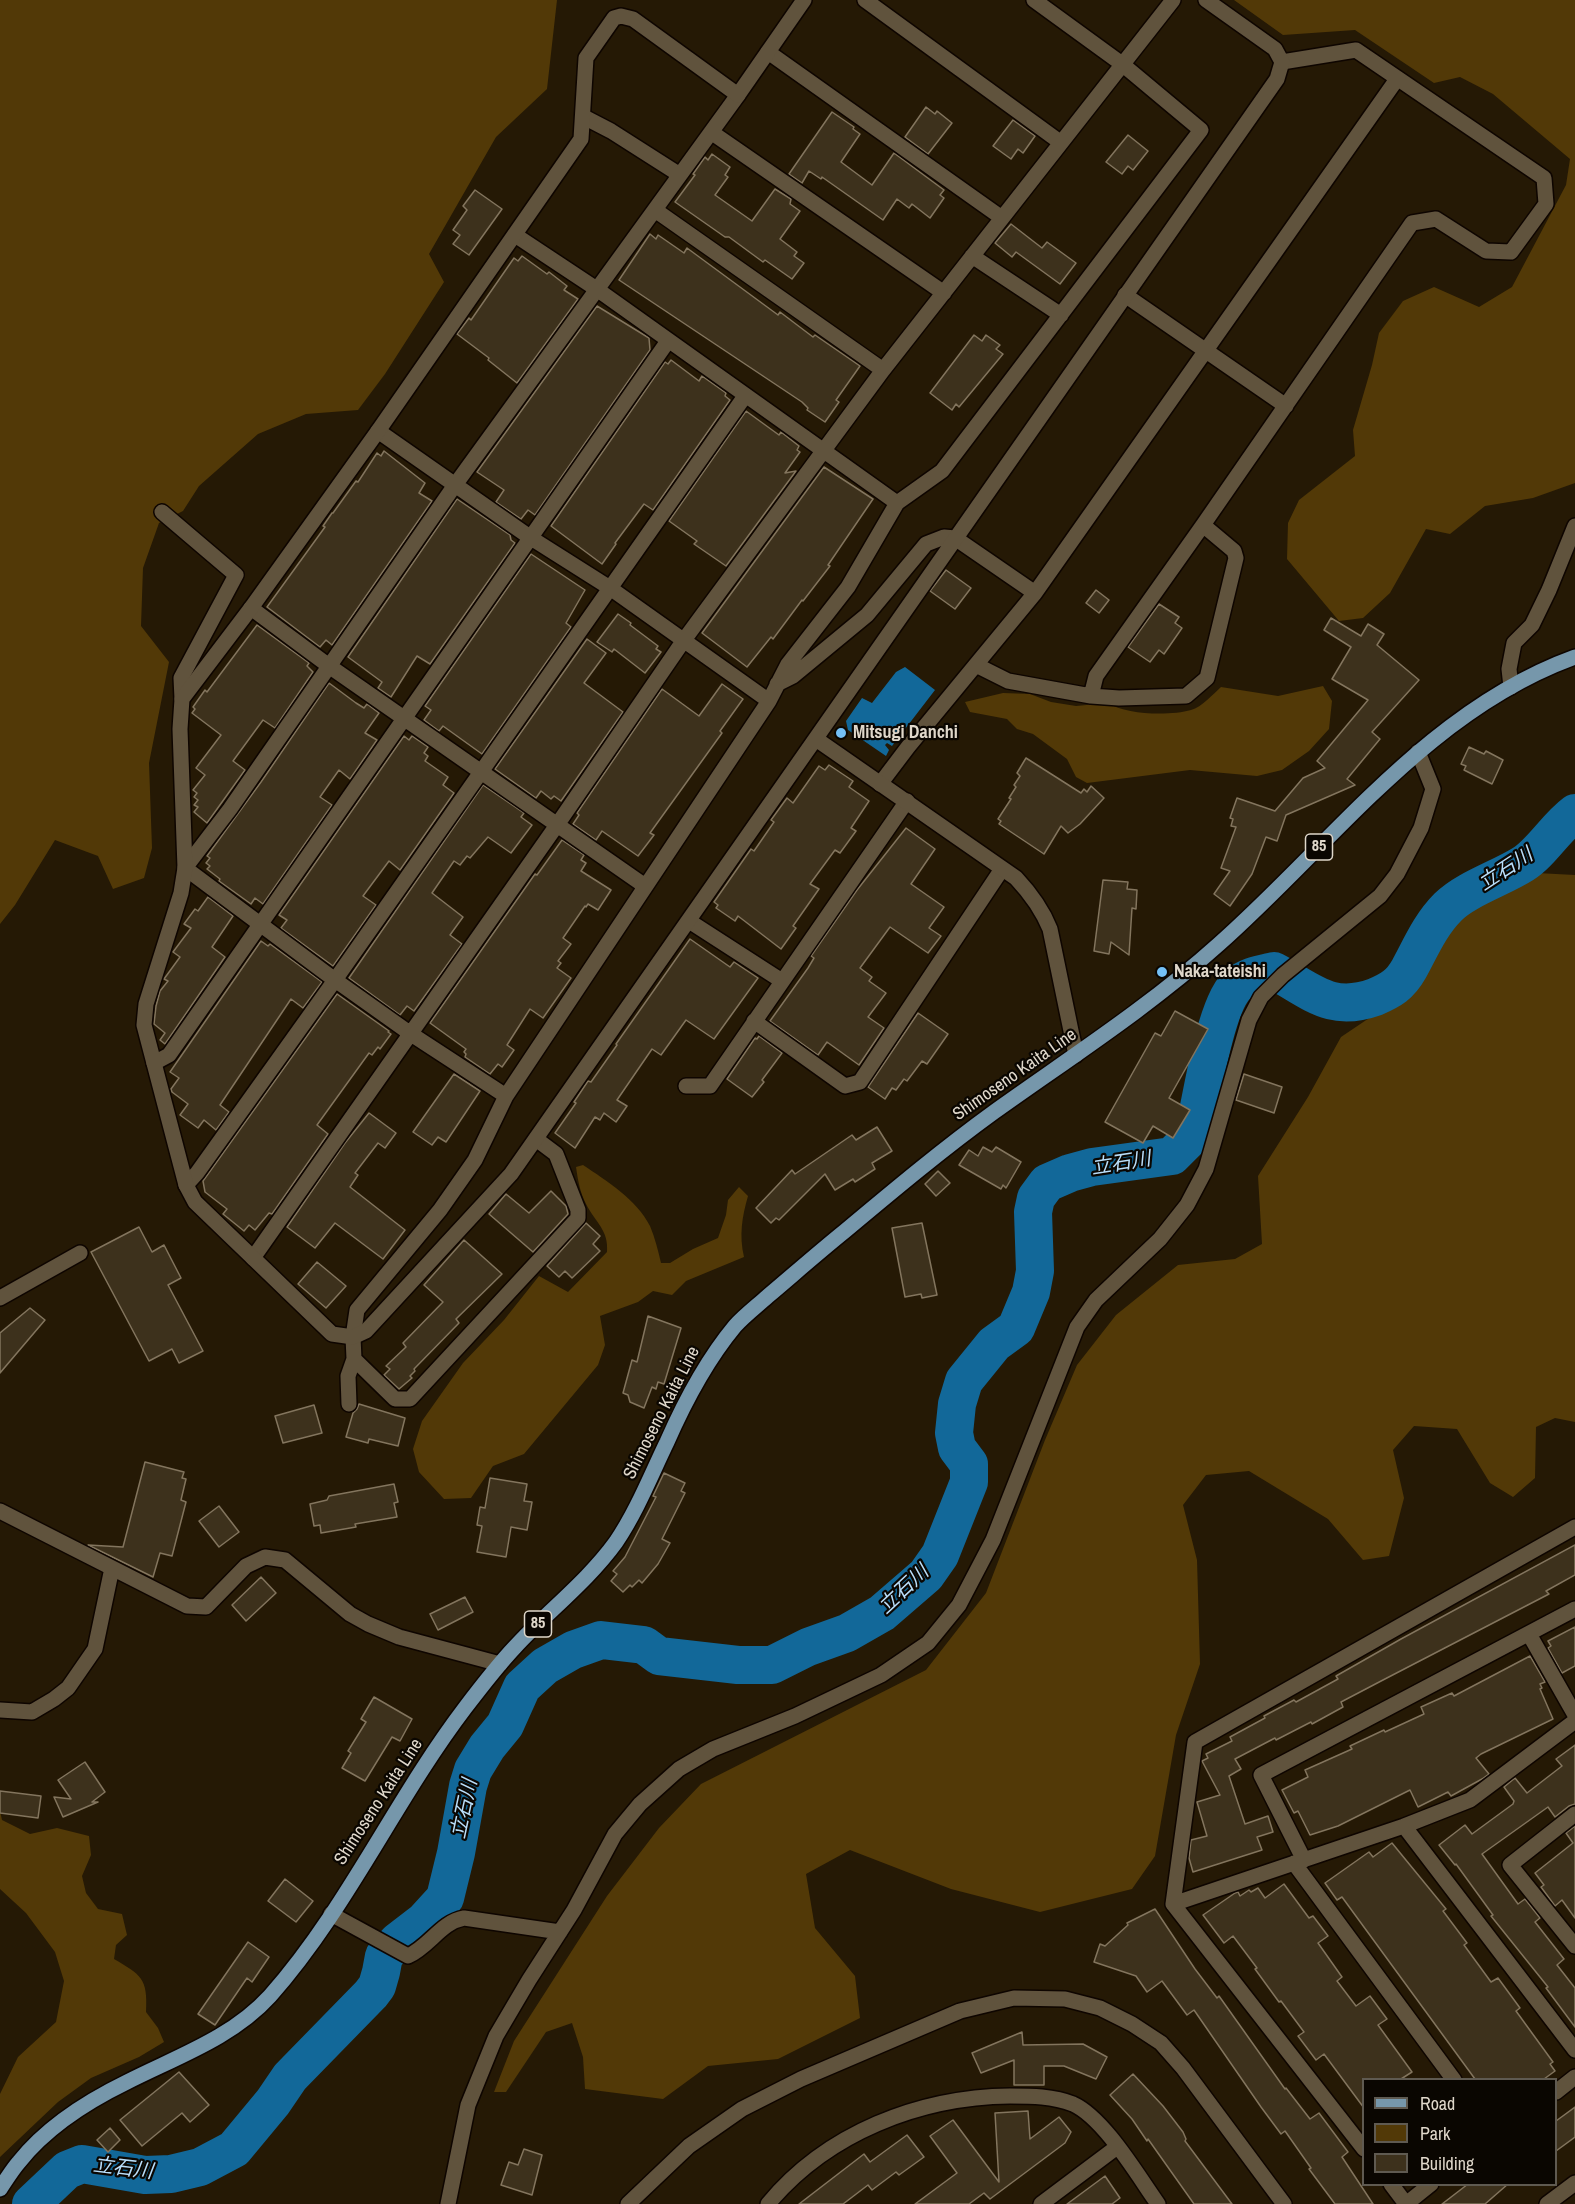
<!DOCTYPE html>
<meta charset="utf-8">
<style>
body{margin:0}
#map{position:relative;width:1575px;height:2204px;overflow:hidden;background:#251905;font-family:"Archivo Narrow",sans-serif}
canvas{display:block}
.legend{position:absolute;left:1362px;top:2078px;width:195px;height:108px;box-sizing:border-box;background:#0a0601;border:2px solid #5f5a51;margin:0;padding:8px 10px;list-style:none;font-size:18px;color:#dfd7ca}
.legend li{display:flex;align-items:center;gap:12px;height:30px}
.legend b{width:30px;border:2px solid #5f5a51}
</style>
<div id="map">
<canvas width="1575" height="2204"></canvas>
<ul class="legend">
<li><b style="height:8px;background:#7697ab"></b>Road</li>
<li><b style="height:16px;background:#523907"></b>Park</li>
<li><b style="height:16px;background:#3d311c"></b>Building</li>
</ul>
</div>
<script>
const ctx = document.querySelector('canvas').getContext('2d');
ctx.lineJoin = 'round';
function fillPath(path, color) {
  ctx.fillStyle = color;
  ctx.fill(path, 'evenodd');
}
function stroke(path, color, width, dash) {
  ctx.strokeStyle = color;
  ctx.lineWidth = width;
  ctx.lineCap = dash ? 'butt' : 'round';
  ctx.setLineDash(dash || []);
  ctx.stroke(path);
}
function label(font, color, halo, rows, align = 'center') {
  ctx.font = font + ' "Archivo Narrow","Noto Sans JP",sans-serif';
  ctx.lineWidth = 4.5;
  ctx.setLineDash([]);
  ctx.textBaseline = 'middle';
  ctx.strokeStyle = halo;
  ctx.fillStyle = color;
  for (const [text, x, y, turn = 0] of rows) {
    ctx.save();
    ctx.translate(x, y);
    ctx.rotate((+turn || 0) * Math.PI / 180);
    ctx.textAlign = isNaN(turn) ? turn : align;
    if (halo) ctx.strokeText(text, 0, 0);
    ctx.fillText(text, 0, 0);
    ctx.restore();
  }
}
fillPath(new Path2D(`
 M0 0H557L547 89 496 137 429 254 444 282 385 374 358 410 306 414 258 434 199 486 183 511 159 523 143 568 141 626 169 662 149 763 152 848 144 878 113 889 98 856 55 840 15 905 0 924Z
 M1234 0H1575V483L1533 498 1485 506 1450 534 1426 529 1390 593 1363 618 1339 621 1287 559 1288 523 1299 500 1355 456 1353 430 1372 365 1379 333 1403 301 1434 287 1479 307 1512 287 1566 185 1570 159 1493 94 1460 77 1434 83 1355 30 1283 35Z
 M1323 686 1332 701 1329 729 1309 751 1282 770 1257 776 1190 770 1087 783 1076 777 1067 759 1033 734 1017 729 1007 719 970 712 965 702 1003 693 1030 694 1051 702 1076 706 1108 703C1126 715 1170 716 1191 710 1202 707 1213 694 1221 687L1278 696Z
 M1518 872 1575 875V1422L1555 1418 1536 1427 1535 1478 1513 1497 1490 1483 1457 1429 1414 1426 1393 1450 1404 1498 1389 1556 1363 1560 1328 1519 1249 1471 1206 1475 1183 1505 1197 1560 1200 1664 1176 1735 1155 1856 1132 1889 1040 1912 951 1889 850 1850 806 1874 815 1928 855 1976 860 2018 778 2059 708 2066 663 2099 585 2089 583 2057 572 2023 546 2032 506 2092H494L514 2041 607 1896 659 1828 701 1784 926 1670 986 1593 1045 1440 1077 1365 1116 1315 1178 1265 1235 1259 1262 1244 1258 1176 1308 1097 1341 1037 1399 998 1474 902Z
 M583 1165C607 1181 637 1200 650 1226 655 1238 658 1250 661 1263H670L693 1249 718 1238 726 1215 728 1200 739 1187 748 1196C742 1217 739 1235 744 1257L686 1281 672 1295 653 1291 638 1302 600 1316 605 1345 598 1365 524 1454 493 1466 471 1498 444 1499 419 1472 413 1449 422 1421 463 1363 504 1320 539 1276 568 1292 607 1252C609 1230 595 1222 586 1204 580 1192 578 1181 576 1167Z
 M0 1811 2 1820 30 1834 57 1828 89 1836 91 1855 82 1876 86 1893 98 1909 122 1914 127 1935 116 1945 114 1959C141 1975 148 1978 146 2012L158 2028 164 2042 139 2057 91 2078 58 2102 0 2157V2094L18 2057 56 2022 64 1981 55 1952 26 1913 0 1889Z`), '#523907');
fillPath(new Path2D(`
 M905 667 935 690 892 746 887 743 885 745 889 750 886 756 848 730 846 721 862 698 872 703 896 672Z`), '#126899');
stroke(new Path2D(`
 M31 2204 67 2170 82 2164 145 2175 171 2174 200 2167 234 2149 273 2102 290 2077 371 1994 377 1986 381 1972 384 1956 398 1941 424 1921 445 1898 456 1853 468 1786 473 1770 487 1747 505 1725 522 1687 545 1666 573 1650 601 1640 644 1645 659 1656 738 1665H772L808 1647 847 1633 882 1613 926 1575 940 1555 969 1482V1464L957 1448 954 1433 957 1404 964 1381 994 1344 1016 1328 1031 1292 1035 1271 1033 1212 1036 1198 1047 1183 1070 1173 1092 1167 1172 1156 1187 1141 1195 1127C1202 1095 1215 1008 1236 986 1247 976 1261 974 1274 971 1312 991 1330 1013 1375 997 1391 990 1400 985 1409 969 1421 947 1430 925 1448 907 1466 889 1501 878 1523 864 1541 853 1556 827 1575 813`), '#126899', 38);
const building = new Path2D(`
 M926 107 935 114 937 111 952 123 928 154 905 137Z
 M832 112 854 127 853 129 860 134 841 162 872 185 894 153 944 190 940 195 944 198 930 218 912 204 909 208 897 199 883 220 822 177 821 179 809 171 802 183 789 174Z
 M1013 120 1035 136 1023 153 1018 149 1011 159 993 146Z
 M1128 135 1148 151 1133 170 1128 166 1122 174 1106 162Z
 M712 154 730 167 725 175 728 177 715 195 752 221 775 189 791 199 790 204 800 211 780 239 797 252 794 256 804 263 792 279 765 260 763 262 729 237H725L675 202 695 175 693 174 705 157 708 160Z
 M475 190 502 209 469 255 453 244 460 235 453 230 467 210 463 206Z
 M1011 224 1042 248 1047 242 1076 263 1060 284 1016 252 1012 257 995 243Z
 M650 234 656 239 658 235 684 253 687 248 778 315 780 312 813 337 815 335 860 366 836 400 839 402 825 422 807 410 808 408 802 402 619 280Z
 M522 256 547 274 549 272 567 286 564 290 578 299 517 383 488 360 489 358 457 334 469 318 471 320 514 258 518 261Z
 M597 306 649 338 650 350 535 515 528 510 521 519 496 502 504 490 477 472Z
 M974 335 982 341 986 335 1000 345 996 349 1003 354 959 407 956 404 952 410 930 393Z
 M671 360 699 381 702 376 726 393 725 396 730 400 653 510 644 504 615 543 616 544 602 564 551 526 665 362 668 364Z
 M746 411 779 435 781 432 799 446 797 450 800 452 785 473 796 471 726 566 694 544 697 541 669 521Z
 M384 451 425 483 419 493 432 501 332 645 326 640 320 647 267 607 325 527 323 526 332 513H333L356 481 358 482 377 453 381 456Z
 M824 467 873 499 828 565 830 566 803 601 802 600 773 639 771 637 747 667 702 633Z
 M457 499 510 535 511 540 515 543 430 664 417 656 391 697 378 688 382 682 348 657Z
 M531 554 585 590 566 623 571 627 482 754 443 726 439 731 424 720 431 710 425 706Z
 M946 570 971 588 955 609 930 591Z
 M1096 590 1109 600 1099 613 1086 603Z
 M1159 604 1179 617 1175 623 1182 628 1164 654 1159 650 1150 662 1128 647Z
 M618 614 631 623 630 625 658 646 656 649 661 652 645 673 614 649 612 652 597 642Z
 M1331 618 1361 636 1368 624 1384 634 1377 645 1419 680 1372 732 1380 739 1347 779 1355 785 1286 815 1277 841 1266 837 1252 874 1230 906 1214 894 1230 871 1221 868 1236 827 1231 826 1233 819 1230 818 1237 798 1275 811 1303 778 1325 768 1317 761 1368 700 1332 679 1351 647 1324 630Z
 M257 625 309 663 307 666 313 672 275 728 263 720 233 761 245 770 207 823 194 812 198 807 194 805 198 800 194 797 197 793 193 790 205 775 196 768 221 735 192 713 195 709 193 707 205 690 207 692Z
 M587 639 606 653 584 683 623 712 561 801 554 796 551 799 541 791 536 798 495 769Z
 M329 683 356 703 364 708 367 704 379 713 365 733 377 740 350 779 339 770 320 797 332 805 263 904 255 898 251 904 219 881 220 879 207 869 210 866 206 863 210 858 207 856 261 782Z
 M722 684 743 699 720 731 722 733 650 833 654 835 638 856 602 831 596 840 573 824 579 815 577 813 662 689 699 716Z
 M404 736 409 740 412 736 428 747 424 753 428 756 425 761 448 777 443 785 454 793 400 870 389 861 363 896 376 905 333 966 281 928 287 920 279 915Z
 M1469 747 1484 754 1486 751 1503 760 1492 784 1464 770 1466 766 1461 764Z
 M1026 758 1081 793 1084 789 1087 792 1091 786 1104 798 1080 824 1068 833 1061 826 1044 854 999 824 1001 821 998 819 1011 799 1009 798 1016 787 1014 785 1020 776 1017 773Z
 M829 765 853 781 849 787 869 801 851 828 856 831 840 853 835 850 810 884 819 889 793 926 796 928 781 949 738 916 735 921 716 908 718 905 714 902 751 849 754 851 774 822 771 820 787 798 793 803 819 766 825 770Z
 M483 785 524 813 521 817 532 825 511 853 488 837 470 858 467 856 460 865 454 861 432 893 463 917 450 935 462 944 414 1011 407 1006 400 1015 349 978Z
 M906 828 935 849 911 884 944 907 929 928 941 936 928 953 890 927 860 968 872 977 869 981 886 993 868 1017 884 1028 859 1065 827 1042 818 1055 770 1021 808 968 814 958 811 956 857 890Z
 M562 840 584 855 581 860 586 863 581 871 611 890 598 910 588 904 586 907 585 906 563 938 571 944 558 961 561 963 557 968 571 978 543 1018 530 1009 507 1045 514 1050 502 1067 498 1064 490 1074 465 1057 466 1054 464 1052 466 1049 430 1023 535 874 537 875Z
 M1103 880 1128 882 1127 889 1137 890 1136 909 1132 908 1129 955 1111 942 1109 954 1094 951Z
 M208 897 233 916 212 947 225 957 165 1044 160 1040 165 1033 154 1024 156 1006 160 991 168 981 164 979 180 957 173 952 191 928 184 924 195 909 198 911Z
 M690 939 730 967 734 962 758 978 714 1039 686 1020 661 1055 652 1049 617 1100 627 1106 616 1122 604 1113 600 1120 595 1117 575 1148 555 1133 576 1103 574 1102 588 1081 591 1082 617 1045 616 1044Z
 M261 941 268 946 270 944 322 982 303 1008 291 999 220 1105 229 1112 216 1130 204 1120 198 1128 180 1115 188 1104 172 1092 171 1089 179 1078 170 1072Z
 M337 994 389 1031 388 1032 391 1034 380 1049 378 1047 372 1055 369 1053 317 1125 328 1134 272 1214 269 1213 255 1230 249 1225 244 1231 223 1214 227 1209 205 1192 203 1181Z
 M1175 1011 1208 1029 1169 1098 1190 1110 1173 1138 1153 1126 1143 1143 1105 1122 1155 1033 1161 1036Z
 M918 1013 948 1034 927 1064 922 1061 907 1081 904 1079 896 1090 892 1088 885 1099 868 1087Z
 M759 1036 782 1053 762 1080 764 1082 752 1097 727 1079 755 1038 757 1039Z
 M454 1074 480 1091 446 1142 438 1137 432 1145 413 1132Z
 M1244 1074 1282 1087 1274 1113 1236 1100Z
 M369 1113 396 1133 385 1148 378 1143 355 1173 358 1175 350 1187 405 1230 383 1259 335 1223 315 1248 287 1227 345 1143Z
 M877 1127 892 1151 872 1163 875 1169 855 1182 853 1179 835 1190 825 1174 779 1220 776 1218 771 1223 756 1208 792 1170 795 1174 852 1135 856 1140Z
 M983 1147 992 1152 996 1147 1021 1162 1006 1188 1003 1185 1001 1189 959 1165 969 1150 978 1156Z
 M938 1171 950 1183 936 1196 925 1184Z
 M551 1191 566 1206 568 1214 533 1252 489 1214 506 1194 529 1213Z
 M586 1223 600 1236 593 1244 600 1251 572 1278 565 1271 559 1277 547 1266Z
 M922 1223 937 1295 922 1298 921 1294 905 1297 892 1228Z
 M139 1227 152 1252 164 1245 181 1278 168 1285 203 1351 179 1363 172 1349 149 1361 91 1252Z
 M464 1240 502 1274 456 1319 459 1323 414 1369 415 1371 410 1376 412 1378 399 1389 384 1375 390 1369 386 1366 406 1347 403 1343 443 1302 424 1285Z
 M317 1262 346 1286 326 1308 298 1284Z
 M30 1308 45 1320 0 1373V1333Z
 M648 1316 681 1328 664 1384 658 1382 656 1389 652 1387 644 1408 630 1402 628 1395 623 1393 632 1360 637 1362Z
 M359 1404 405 1418 398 1446 369 1439 368 1443 346 1437 353 1413 357 1409Z
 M314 1405 322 1433 283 1443 275 1416Z
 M145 1462 184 1472 182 1478 186 1479 181 1500 186 1502 172 1556 160 1553 153 1577 88 1545 123 1547Z
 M664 1473 685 1483 681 1491 685 1493 662 1539 670 1543 658 1564 642 1583 639 1580 632 1587 630 1585 623 1592 611 1581 617 1574 613 1571 625 1557 656 1497 653 1496Z
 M490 1478 527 1484 524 1501 532 1502 527 1530 511 1527 506 1557 477 1552 482 1526 477 1525 480 1507 485 1508Z
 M394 1484 398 1502 394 1503 397 1517 355 1524 356 1527 321 1533 320 1525 314 1526 310 1504 327 1500 329 1496Z
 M219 1506 239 1532 219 1547 199 1521Z
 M1575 1545V1575L1546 1591 1549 1594 1383 1680 1341 1702 1343 1707 1312 1724 1311 1722 1276 1740 1275 1738 1235 1759 1241 1769 1229 1776 1245 1824 1268 1816 1273 1832 1257 1837 1262 1850 1193 1872 1189 1858 1191 1840 1207 1836 1197 1802 1220 1795 1202 1761 1208 1758 1206 1754 1232 1741 1230 1737 1265 1718 1264 1716 1294 1700 1296 1702 1338 1679 1336 1676 1401 1639Z
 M261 1577 276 1593 246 1621 232 1605Z
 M465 1597 473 1612 438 1630 430 1614Z
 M1575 1627V1666L1562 1673 1548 1648 1551 1646 1548 1641Z
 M1530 1656 1545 1682 1540 1684 1542 1688 1540 1689 1553 1719 1481 1754 1476 1758 1489 1774 1482 1779 1451 1796 1448 1792 1418 1807 1410 1790 1338 1826 1310 1835 1298 1811 1294 1813 1282 1790 1308 1777 1305 1770 1352 1749 1350 1746 1384 1730 1385 1732 1424 1714 1421 1707 1452 1693 1454 1696Z
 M374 1697 412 1719 400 1741 392 1737 365 1781 342 1768 351 1753 348 1751 366 1722 361 1719Z
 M1575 1745V1804L1569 1806 1555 1817 1548 1807 1482 1854 1518 1904 1525 1899 1540 1918 1535 1922 1564 1959 1557 1965 1575 1988V2027L1546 1988 1548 1987 1491 1916 1493 1915 1456 1864 1455 1865 1439 1845 1465 1825 1472 1834 1513 1804 1514 1801 1504 1787 1515 1778 1527 1793 1562 1766 1556 1759Z
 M85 1762 105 1792 92 1802H98L63 1817 54 1797 71 1799 58 1780Z
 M0 1791 41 1796 38 1818 0 1813Z
 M1575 1826V1918L1562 1900 1555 1906 1541 1887 1544 1885 1535 1873 1573 1843 1566 1833Z
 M1392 1843 1446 1909 1443 1911 1467 1943 1464 1945 1491 1982 1498 1978 1520 2008 1516 2011 1553 2062 1550 2064 1555 2071 1544 2079H1475L1342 1897 1337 1900 1325 1883 1369 1852 1373 1857Z
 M285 1879 313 1901 296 1922 268 1901Z
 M1284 1884 1309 1918 1313 1916 1328 1936 1318 1943 1342 1977 1337 1981 1356 2006 1370 1996 1387 2019 1378 2025 1412 2072 1401 2079H1364V2108L1324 2054 1316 2060 1298 2036 1304 2032 1281 2001 1279 2002 1255 1969 1257 1968 1233 1936 1224 1943 1203 1915 1235 1893 1238 1892 1240 1896 1249 1890 1251 1892 1258 1888 1265 1898Z
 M1155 1909 1195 1969 1217 1998 1219 1996 1285 2089 1286 2088 1310 2119 1319 2113 1348 2152 1342 2157 1373 2204H1335L1309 2169 1311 2168 1285 2131 1281 2134 1261 2107 1194 2010 1187 2015 1162 1981 1147 1992 1136 1976 1094 1962 1100 1944 1105 1946 1128 1925 1127 1923Z
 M248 1942 269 1957 252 1982 247 1978 215 2025 198 2014Z
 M1022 2032 1023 2045 1083 2044 1107 2057 1096 2079 1064 2066H1044V2085H1014V2060L981 2073 972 2053Z
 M179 2072 209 2105 190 2122 182 2113 142 2146 120 2120Z
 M1133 2074 1163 2106 1183 2132 1186 2139 1185 2141 1232 2204H1194L1148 2139 1147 2141 1132 2119 1110 2095Z
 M1575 2107V2137L1556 2151V2121Z
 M1028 2111 1030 2139 1059 2117 1071 2132 1065 2143 990 2199 984 2193 969 2204H915L957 2173 930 2136 953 2120 999 2182 995 2113Z
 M110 2128 120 2140 108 2152 97 2140Z
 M907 2135 924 2157 899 2175 896 2172 872 2190 868 2185 843 2204H799L864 2154 870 2162Z
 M524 2149 542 2155 532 2195 501 2185 509 2162 518 2165Z
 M1105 2176 1120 2198 1112 2204H1067Z
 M1468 2184H1508L1485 2204H1442Z`);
fillPath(building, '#3d311c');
stroke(building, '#83755e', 1.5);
const street = new Path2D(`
 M865 0 1060 142
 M768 52 1002 218
 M584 117 611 131 680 175
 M711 132 944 293
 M655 210 883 370
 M515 235 598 290 897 503
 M972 256 1061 315
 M1125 295 1286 406
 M378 431 531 538 610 588 769 701
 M162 512 236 575 181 678 182 699
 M251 608 329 666 645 886
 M976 665 1008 681 1091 696 1119 698 1186 696 1207 678 1236 558 1234 551 1203 525
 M777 684 793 676 867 615 926 544 944 537 955 538 1035 593
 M1511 687 1509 669 1514 643 1532 625 1549 590 1575 526
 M1091 696 1096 676 1203 525 1412 223 1436 219 1486 251 1511 252 1546 204 1544 178 1356 50 1282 62
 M880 784 908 747 1035 593 1397 79
 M689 921 782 981
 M754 1021 845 1086 860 1082 1002 869
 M154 1063 169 1055 668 341
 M686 1086H710L907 801
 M506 1096 411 1034 335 980 185 868 230 809 455 485 738 95
 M536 1139 556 1154 578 1210V1218L410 1399H395L354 1359 353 1337 357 1310 440 1210 475 1160 506 1096 769 701 788 664 848 587 897 503 942 471 1201 130 1122 64 1034 0
 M186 1185 197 1173 335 980 745 396
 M253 1258 557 825 684 640 883 370 1173 0
 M0 1298 80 1253
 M349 1404 348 1376 354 1359
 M0 1511 187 1606 206 1607 246 1566 265 1557 285 1560 350 1614 368 1624 399 1637 500 1664
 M1529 1634 1575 1715
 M0 1710 32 1712 54 1699 68 1688 95 1649 112 1568
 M1575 1814 1510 1865 1575 1946
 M1404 1826 1470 1800 1575 1721
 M1304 1860 1261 1775 1575 1609
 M1294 1863 1454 2080
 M1173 1904 1404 1826 1575 2050
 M331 1914 408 1956C430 1946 441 1922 464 1918L560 1932
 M1556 2092 1575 2077
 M1364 2149 1173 1904 1195 1742 1575 1527
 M1391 2184 1406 2204 1431 2184
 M448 2204 468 2105 496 2036 529 1980 574 1910 615 1834 640 1804 679 1769 713 1749 795 1716 881 1675 928 1643 959 1605 993 1540 1077 1327 1096 1300 1160 1239 1187 1205 1206 1169 1249 1020 1261 997 1283 975 1380 896 1397 874 1421 828 1433 789 1418 752
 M768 2204C827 2133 919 2097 1010 2096 1031 2096 1053 2096 1073 2104 1104 2118 1138 2176 1158 2204
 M1041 2204 1117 2147`);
const secondary = new Path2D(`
 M804 0 738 95 633 19 621 16 614 18 586 58 581 139 378 431 251 608 182 699 180 729 185 868 181 893 146 1004 144 1025 186 1185 195 1202 332 1334 353 1337 366 1331 511 1174 1277 79 1282 62 1275 49 1206 0
 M816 739 1016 878C1031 894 1042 909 1050 929L1076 1055
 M628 2204 689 2146 742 2109 801 2079 960 2011 1014 1998 1065 1999 1100 2008 1132 2024 1161 2043 1183 2068 1284 2204
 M1547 2204 1575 2183`);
const primary = new Path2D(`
 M0 2189C6 2180 12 2170 19 2162 46 2128 88 2101 127 2082 176 2057 232 2038 270 1996 347 1909 395 1800 465 1708 481 1687 497 1666 515 1647 548 1611 587 1582 616 1542 637 1511 651 1475 667 1442 685 1401 706 1361 735 1326 745 1315 757 1306 768 1296 794 1274 819 1252 845 1231 894 1190 943 1149 994 1112 1071 1057 1149 1007 1219 944 1332 844 1428 710 1575 657`);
stroke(street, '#0e0500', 18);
stroke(secondary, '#0e0500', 18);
stroke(primary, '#0e0500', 18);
stroke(street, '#60533d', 15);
stroke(secondary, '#60533d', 15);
stroke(primary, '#7697ab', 15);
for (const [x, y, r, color] of [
 [841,733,6,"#74c0f6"],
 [1162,972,6,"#74c0f6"]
]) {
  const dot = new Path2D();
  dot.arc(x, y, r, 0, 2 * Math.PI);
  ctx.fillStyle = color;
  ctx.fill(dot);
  stroke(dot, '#0a0601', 2);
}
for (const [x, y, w] of [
 [1319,847,27],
 [538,1624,27]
]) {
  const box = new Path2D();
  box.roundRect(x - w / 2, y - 13, w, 26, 4.5);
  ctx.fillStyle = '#0a0601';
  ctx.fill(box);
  stroke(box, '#dfd7ca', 1.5);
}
label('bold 16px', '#dfd7ca', null, [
 ["85",1319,847],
 ["85",538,1624]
]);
label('bold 18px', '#dfd7ca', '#0a0601', [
 ["Mitsugi Danchi",853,733],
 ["Naka-tateishi",1174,972]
], 'left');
label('18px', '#dfd7ca', '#0a0601', [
 ["Shimoseno Kaita Line",1015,1075,-35],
 ["Shimoseno Kaita Line",662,1413,-63],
 ["Shimoseno Kaita Line",379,1802,-57]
]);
label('italic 20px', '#b9defa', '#0a0601', [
 ["立石川",1506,870,-33],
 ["立石川",1121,1164,-9],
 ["立石川",904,1590,-43],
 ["立石川",465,1809,-78],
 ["立石川",123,2169,7]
]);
</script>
